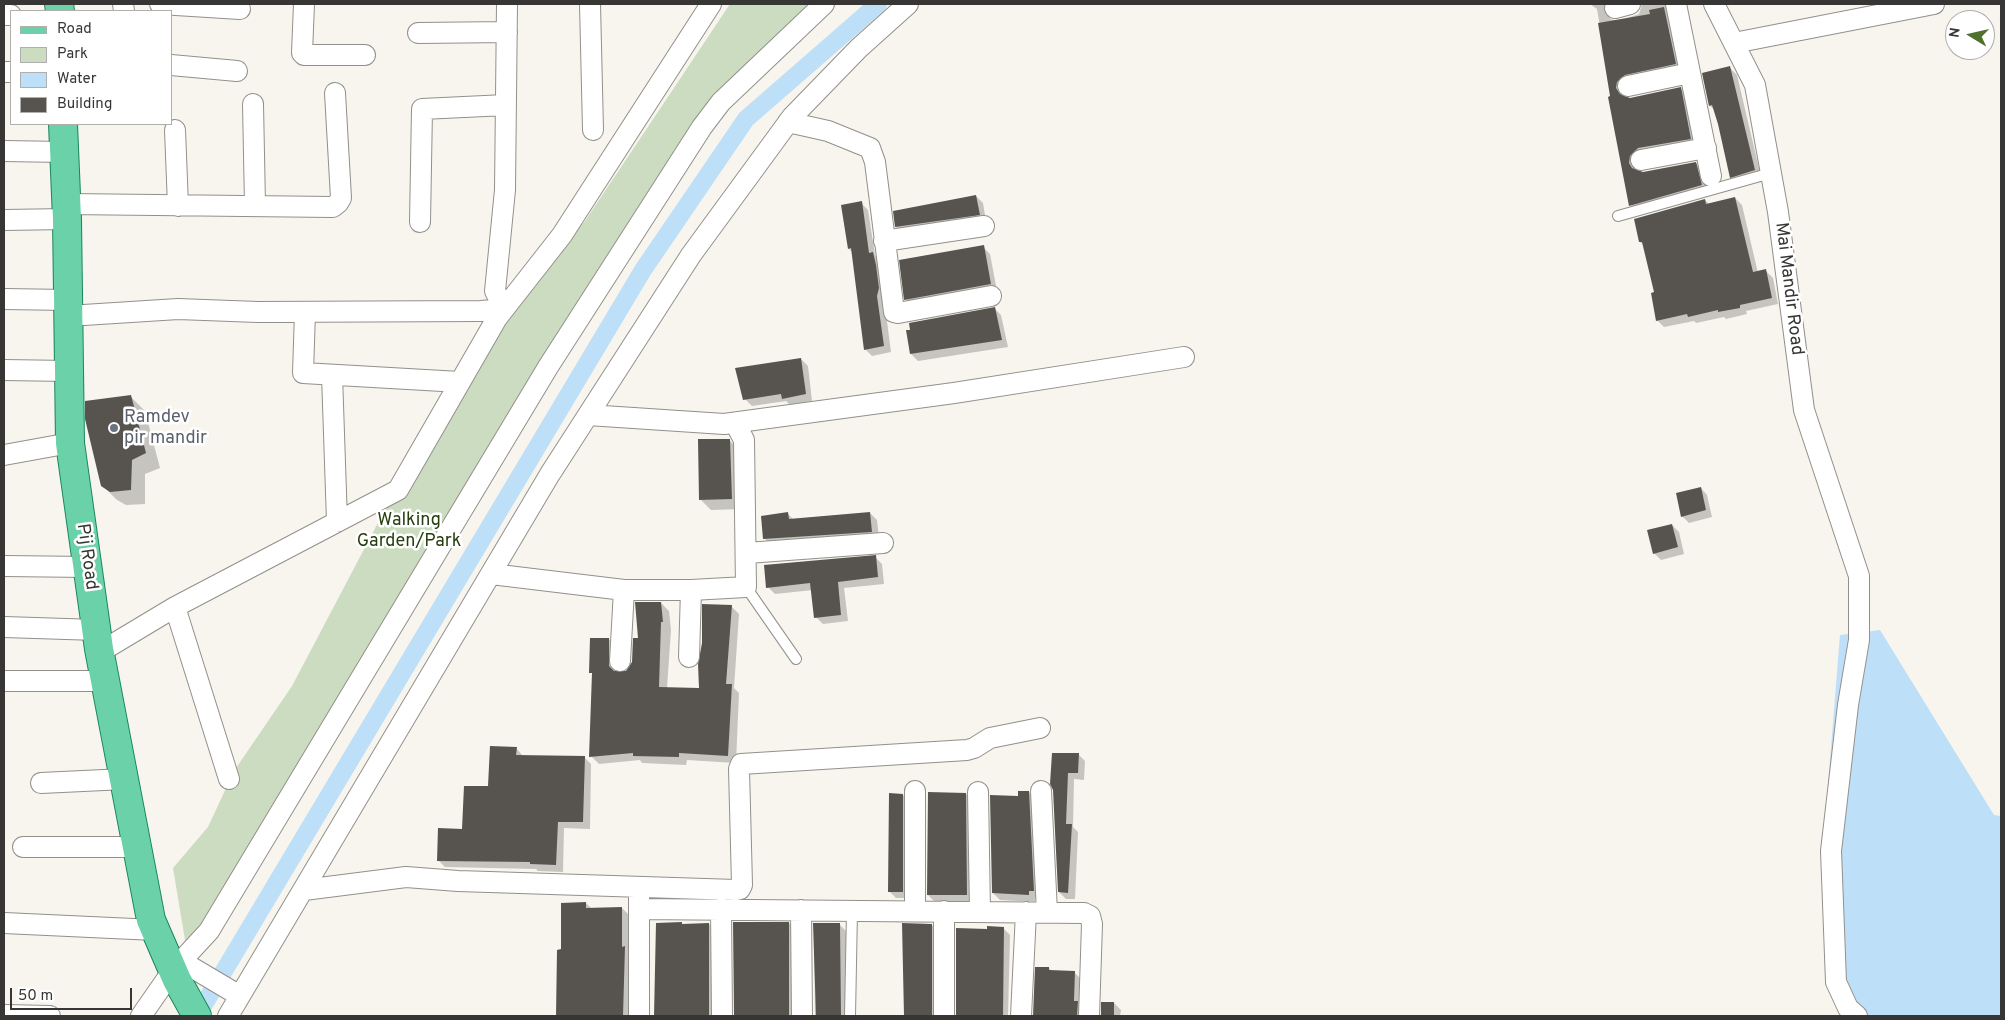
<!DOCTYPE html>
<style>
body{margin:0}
#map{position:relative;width:2005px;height:1020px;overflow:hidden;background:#f8f5ef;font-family:Overpass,sans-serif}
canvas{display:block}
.frame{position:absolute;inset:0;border:5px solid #373634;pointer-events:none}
.legend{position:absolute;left:10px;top:10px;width:162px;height:115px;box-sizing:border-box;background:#fff;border:1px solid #afafae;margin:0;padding:6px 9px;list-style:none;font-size:15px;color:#373634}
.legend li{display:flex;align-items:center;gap:10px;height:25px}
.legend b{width:25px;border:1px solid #afafae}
.north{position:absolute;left:1945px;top:10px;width:50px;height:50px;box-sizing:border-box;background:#fff;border:1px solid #afafae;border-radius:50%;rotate:279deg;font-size:14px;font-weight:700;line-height:20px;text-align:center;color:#373634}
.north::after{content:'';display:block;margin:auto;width:18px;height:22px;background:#4e722b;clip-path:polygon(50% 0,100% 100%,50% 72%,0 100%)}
.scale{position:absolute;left:10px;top:988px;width:122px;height:22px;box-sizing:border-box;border:2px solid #373634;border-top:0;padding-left:6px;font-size:15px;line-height:18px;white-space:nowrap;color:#373634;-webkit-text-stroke:4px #fff;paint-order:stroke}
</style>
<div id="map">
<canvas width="2005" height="1020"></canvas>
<div class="frame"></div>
<ul class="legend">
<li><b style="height:6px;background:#6bd1a8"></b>Road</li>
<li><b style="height:14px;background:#cbdcc0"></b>Park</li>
<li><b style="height:14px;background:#bddff7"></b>Water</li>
<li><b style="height:14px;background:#575450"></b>Building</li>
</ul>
<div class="north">N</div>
<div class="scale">50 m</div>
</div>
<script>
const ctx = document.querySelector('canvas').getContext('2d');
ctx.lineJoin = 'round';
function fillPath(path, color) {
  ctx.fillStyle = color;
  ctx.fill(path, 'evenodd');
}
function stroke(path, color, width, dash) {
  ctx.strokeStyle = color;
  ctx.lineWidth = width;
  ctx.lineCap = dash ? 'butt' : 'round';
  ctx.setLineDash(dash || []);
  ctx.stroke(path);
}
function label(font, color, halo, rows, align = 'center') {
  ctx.font = font + ' Overpass,sans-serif';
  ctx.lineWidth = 5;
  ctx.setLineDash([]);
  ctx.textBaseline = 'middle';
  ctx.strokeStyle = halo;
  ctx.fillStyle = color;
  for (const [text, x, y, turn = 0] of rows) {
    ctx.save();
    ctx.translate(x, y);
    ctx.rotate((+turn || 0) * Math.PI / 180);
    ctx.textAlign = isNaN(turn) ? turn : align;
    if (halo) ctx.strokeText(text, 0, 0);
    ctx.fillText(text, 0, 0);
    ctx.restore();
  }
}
fillPath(new Path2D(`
 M730 4H817L695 122 627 225 422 572 204 928 186 946 173 868 208 827 234 771 292 686 381 517 516 303 585 221Z`), '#cbdcc0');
fillPath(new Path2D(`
 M1880 630 1994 815 2001 816 2000 1016H1841L1823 847 1840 635Z`), '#bddff7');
fillPath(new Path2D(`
 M1590 4H1620L1614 6 1610 19 1618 21 1639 14 1642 4H1673L1682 71 1623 89V96L1630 99 1680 88 1687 95 1698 145 1637 163 1636 171 1643 173 1696 163 1703 170 1708 192 1638 212 1631 205 1597 9Z
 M1730 68 1737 75 1761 177 1738 184 1731 177 1715 110 1710 106Z
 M976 196 983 203 986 221 903 234 896 227Z
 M1735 198 1742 205 1758 273 1766 271 1773 278 1778 304 1746 311 1747 314 1726 319 1724 317 1696 323 1694 321 1664 327 1657 320 1656 293 1645 246 1640 242 1705 200 1709 204Z
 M861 203 868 210 875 255 879 260 891 352 872 356 865 349 853 253 849 249Z
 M983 247 990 254 997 291 913 306 906 299Z
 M994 308 1001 315 1008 347 918 361 911 354Z
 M801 359 808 366 812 401 790 405 786 401 752 406 745 399Z
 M131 397 145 411 160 468 145 474V504L126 505 117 500 102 485Z
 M729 440 740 451 742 509 711 510 700 499Z
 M1701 488 1707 495 1712 517 1689 523 1682 516Z
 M870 513 877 520 879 538 771 545 764 538 788 514 793 519Z
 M1672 525 1679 532 1684 554 1661 560 1654 553Z
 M875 557 882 564 884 584 844 588 848 621 823 624 816 617 813 590 775 594 768 587Z
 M661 603 669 611 671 630 667 688 700 689 731 606 739 614 734 688 739 693 736 763 687 760 686 765 642 763 640 760 599 764 591 756 594 675 591 672 609 639 617 647V672L626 673 633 663 639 639Z
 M516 748 523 756 584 757 591 764 590 829 564 828 563 872 538 871 536 869 445 867 438 860 463 830Z
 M1078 754 1085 761 1084 780 1074 779 1073 827 1078 832 1075 899H1066L1059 892 1054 790Z
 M1029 792 1036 799 1040 898H1035V902L1000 900 993 893 1019 797Z
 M966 794 973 801 974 901 935 902 928 895Z
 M903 795 910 802V898H896L889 891Z
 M586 903 592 909 622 908 629 915 628 952 631 955 629 1016H557L558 951H562Z
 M734 923H789L796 930 795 1016H735Z
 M657 924H709L716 931V1016H656Z
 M814 924H839L847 932V1016H815Z
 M904 925H932L939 932V1016H904Z
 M1003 928 1010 935 1008 1016H957V929L988 930Z
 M1036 968H1049L1052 972H1074L1081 979 1084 1016H1034Z
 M1102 1003H1114L1121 1010 1120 1016H1101Z`), '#0003');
stroke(new Path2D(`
 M197 1016 643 270 746 119 878 4`), '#bddff7', 18);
fillPath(new Path2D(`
 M1664 7 1676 64 1625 75 1617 82 1616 88 1620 94 1630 98 1681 87 1691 139 1638 148 1630 156 1629 163 1632 168 1643 172 1696 162 1702 185 1629 206 1608 97 1610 96 1598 23 1650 14 1649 10Z
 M1730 66 1755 170 1730 178 1718 124 1712 105 1709 106 1702 73Z
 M976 195 980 215 895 227 893 211Z
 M1735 197 1753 272 1766 269 1772 298 1740 305V308L1718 312V310L1688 317 1687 314 1656 321 1651 293 1654 292 1642 242H1639L1634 219 1705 199 1706 204Z
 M862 201 869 253 873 252 876 265 879 288 877 296 884 346 864 350 851 248 848 249 841 205Z
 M984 245 991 284 904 300 899 260Z
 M995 307 1002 340 910 354 906 330H910L909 323Z
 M801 358 806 394 782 399 781 394 743 400 735 368Z
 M131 395 146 453 132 460 131 490 110 492 101 486 85 419V401Z
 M698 439H730L732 499 699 500Z
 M1701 487 1706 510 1681 517 1676 493Z
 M788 512 789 519 870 512 872 532 763 539 761 516Z
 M1672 524 1678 547 1653 554 1647 530Z
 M876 555 878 577 838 582 841 615 814 618 810 583 766 588 764 565Z
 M635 602H661L663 622H661L659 687 699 688 698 664 702 643V604L732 605 726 684H732L728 756 679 753V757L633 756V753L589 757 592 673H589L590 638H609V666L614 671H626L632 662 633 638H638Z
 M490 746 517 747 516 755 585 756 583 822H558L556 865 530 864V862L437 861 438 828 462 829 464 786H488Z
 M1052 753H1079L1078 773H1068L1066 824H1072L1068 893 1058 892 1053 790 1050 784Z
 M1018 791H1029L1034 891H1029V895L992 893 990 795 1018 796Z
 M928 792 966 793 967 895H927Z
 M889 793 903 794V892H888Z
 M586 902V908L622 907V947L625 946 623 1016H556L557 950 561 949V903Z
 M682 922V924L709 923V1016H654L656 923Z
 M733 922H789V1016H734Z
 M813 923H840L841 1016H816Z
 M902 923 932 924V1016H904Z
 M987 926 1004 927 1003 1016H956V928L987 929Z
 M1035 967H1049V970L1075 971 1074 1001H1078L1077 1016H1033Z
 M1101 1002H1114V1016H1101Z`), '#575450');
const lane = new Path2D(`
 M1618 216 1771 173
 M746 587 796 659
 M850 1016 852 911`);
const street = new Path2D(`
 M123 4 124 11
 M160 4 240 9
 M304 4 302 53 304 55H365
 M590 4 593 130
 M1676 4 1711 176
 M1714 4 1755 85 1778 212 1804 410 1859 576V640L1848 705 1831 851 1836 982 1848 1008 1857 1016
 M1615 8 1630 4
 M4 15H11
 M418 33 507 32
 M1734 43 1934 4
 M171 65 237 71
 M4 72H11
 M1628 86 1690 73
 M253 104 255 205
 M788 122 828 131 870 148 875 162 894 312 898 313 991 296
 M175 130 178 206
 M4 151 64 152
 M1641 160 1706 148
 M67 204 333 207 338 203 341 198 335 93
 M4 220 67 219
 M420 222 422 109 506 105
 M884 241 984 226
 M4 299 68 300
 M305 312 303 373 460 382
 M68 316 178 309 258 312 481 311 504 309 495 291 505 190 507 4
 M4 370 68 371
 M332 375 337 522
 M588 415 724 424 954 393 1184 357
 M4 455 70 443
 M747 553 883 543
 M4 566 88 567
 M491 574 624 590H691L746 587 744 440 735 423
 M175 607 229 779
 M4 627 97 630
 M100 652 175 607 398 490 497 318 562 235 711 4
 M689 657 691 590
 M620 661 624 590
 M4 681H107
 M41 783 125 779
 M1041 791 1047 912
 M978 792 980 912
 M23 847H137
 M304 890 406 877 458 881 736 890 740 889 742 885 739 769 741 764 967 750 974 748 990 738 1040 728
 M639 896V1016
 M639 909 1084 913 1090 916 1092 924 1089 1016
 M721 909 722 1016
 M801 910 802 1016
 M915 911V791
 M4 923 155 930
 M181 961 240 996
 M4 1015 50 1016
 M141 1016 173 970 209 931 548 367 702 127 721 102 824 4
 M228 1016 550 474 691 255 792 117 859 48 908 4
 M944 1016V911
 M1021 1016 1026 912`);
const primary = new Path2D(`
 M59 4 60 11
 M63 124 67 219 70 443 99 649 151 920 177 980 197 1016`);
stroke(lane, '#92908b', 12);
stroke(street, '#92908b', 22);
stroke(primary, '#18875a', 30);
stroke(lane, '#fff', 10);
stroke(street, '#fff', 20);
stroke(primary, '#6bd1a8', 28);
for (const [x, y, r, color] of [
 [114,428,5,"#6b7280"]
]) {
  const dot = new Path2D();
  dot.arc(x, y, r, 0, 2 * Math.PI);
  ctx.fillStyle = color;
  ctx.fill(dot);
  stroke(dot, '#fff', 2);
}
label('18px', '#373634', '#fff', [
 ["Mai Mandir Road",1788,289,83],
 ["Pij Road",86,557,82]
]);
label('18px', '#5b616d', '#fff', [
 ["Ramdev",124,418],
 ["pir mandir",124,439]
], 'left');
label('18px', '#273f0f', '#fff', [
 ["Walking",409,521],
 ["Garden/Park",409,542]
]);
</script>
